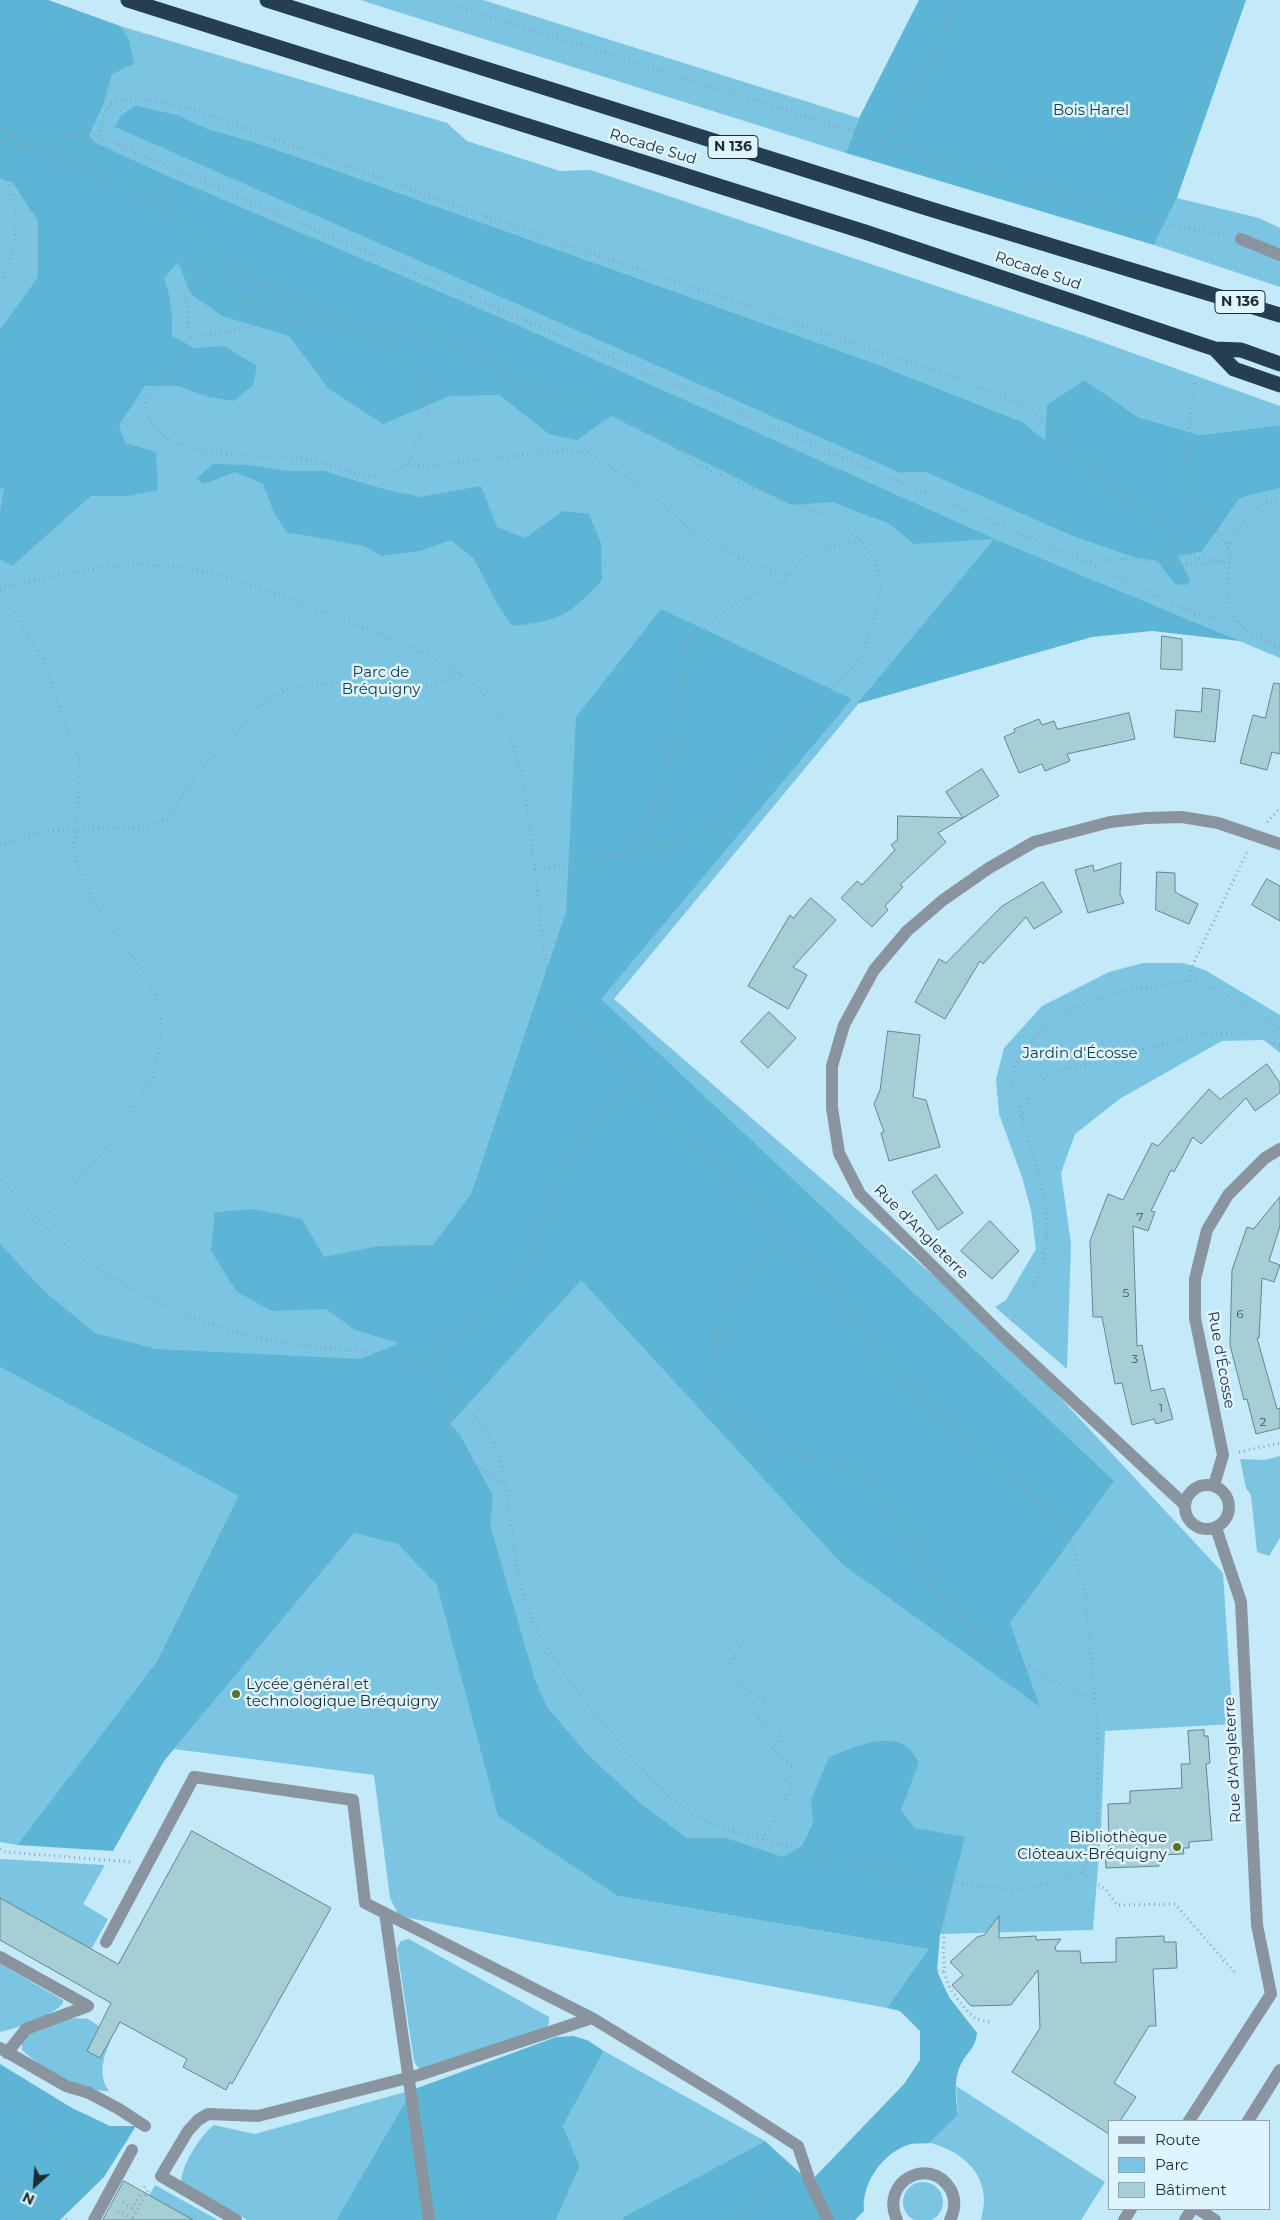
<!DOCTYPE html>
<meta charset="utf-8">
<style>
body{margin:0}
#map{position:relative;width:1280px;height:2220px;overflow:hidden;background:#c4eaf9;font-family:Montserrat,sans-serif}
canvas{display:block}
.legend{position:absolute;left:1108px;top:2120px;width:162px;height:90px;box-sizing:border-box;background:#def4fe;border:1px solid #91a4ac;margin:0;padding:6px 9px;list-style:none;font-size:15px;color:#1d2b31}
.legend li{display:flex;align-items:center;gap:10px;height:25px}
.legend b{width:25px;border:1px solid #91a4ac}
.north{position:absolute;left:10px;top:2160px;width:50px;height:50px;-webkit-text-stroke:4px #def4fe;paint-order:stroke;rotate:206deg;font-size:14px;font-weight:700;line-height:20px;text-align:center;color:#1d2b31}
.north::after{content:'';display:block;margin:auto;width:18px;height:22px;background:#1d2b31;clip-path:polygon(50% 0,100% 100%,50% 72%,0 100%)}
</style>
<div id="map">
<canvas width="1280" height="2220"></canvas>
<ul class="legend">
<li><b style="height:6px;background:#89949e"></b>Route</li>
<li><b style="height:14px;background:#7bc5e2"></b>Parc</li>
<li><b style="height:14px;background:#a5cfd4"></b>Bâtiment</li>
</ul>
<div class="north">N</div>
</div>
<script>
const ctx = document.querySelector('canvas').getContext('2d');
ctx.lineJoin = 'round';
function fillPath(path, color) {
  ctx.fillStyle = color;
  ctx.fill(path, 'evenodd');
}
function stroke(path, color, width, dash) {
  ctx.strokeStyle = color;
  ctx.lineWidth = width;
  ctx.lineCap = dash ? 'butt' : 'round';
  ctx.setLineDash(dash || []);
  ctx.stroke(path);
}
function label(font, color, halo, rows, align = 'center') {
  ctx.font = font + ' Montserrat,sans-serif';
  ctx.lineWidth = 5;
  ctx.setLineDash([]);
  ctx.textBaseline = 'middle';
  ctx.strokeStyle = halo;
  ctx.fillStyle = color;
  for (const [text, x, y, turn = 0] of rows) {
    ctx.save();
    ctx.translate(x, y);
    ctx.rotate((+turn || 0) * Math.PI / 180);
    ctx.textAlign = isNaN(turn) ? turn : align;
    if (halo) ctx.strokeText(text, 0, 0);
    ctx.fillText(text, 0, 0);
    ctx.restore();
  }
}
fillPath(new Path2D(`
 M0 0H48L120 26 447 123 467 141 560 171 591 170 1088 337 1280 406V425L1200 435 1138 417 1085 380 1045 442 1023 422 866 360 310 161 251 141 208 129 178 115 137 105 125 111 117 120 116 127 900 473 925 472 1072 536 1135 558 1157 561 1174 584 1178 556 1202 552 1240 498 1280 488V658L995 539 614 999 1001 1334 1223 1573 1233 1724 1105 1731 1101 1828 1093 1930 940 1934 614 1884 443 1580 421 1568 437 1585 618 1896 928 1949 887 2008 409 1918 398 1914 390 1898 374 1775 174 1749 354 1532 0 1349Z
 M360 0H483L859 118 846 153Z
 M1177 198 1259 218 1280 228V287L1154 245Z
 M1143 963H1183L1205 970 1280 1015V1053L1264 1040 1222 1041 1121 1098 1075 1134 1061 1173 1071 1244 1067 1369 995 1307 1006 1300 1036 1249 1031 1210 1022 1177 999 1114 996 1079 1004 1048 1042 1006 1109 972Z
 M0 1367 238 1496 157 1661 17 1845 0 1842Z
 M1280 1456V1538L1269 1556 1257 1552 1251 1495 1246 1488 1240 1459 1265 1460Z
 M0 1859 105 1865 83 1904 108 1919 91 1950 0 1898Z
 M409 1939 549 2017V2024L545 2029 424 2069 418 2068 414 2061 397 1948 401 1941Z
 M0 1964 63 2000V2003C54 2016 15 2029 0 2032Z
 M76 2018 88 2019 113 2035C105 2053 96 2073 109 2091 77 2091 46 2072 22 2050V2041C34 2027 58 2021 76 2018Z
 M604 2051 765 2141 623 2217 622 2220H556L580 2166 563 2126Z
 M956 2086 1105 2182 1081 2220H981C982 2214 984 2207 984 2201 984 2169 958 2150 930 2143L958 2115Z
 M412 2090 336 2220H247L181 2182C182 2164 200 2136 214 2125L255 2134Z
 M903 2202a20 20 0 1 1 40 0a20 20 0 1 1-40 0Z
 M155 2185 218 2220H193L149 2196Z`), '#7bc5e2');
fillPath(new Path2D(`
 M0 0H48L120 26 129 39 134 64 112 74 103 105 89 135 94 142 165 175 506 320 995 539 1240 641 1152 631 1092 637 857 704 994 539 914 544 888 523 832 502 791 505 611 416 577 440 549 434 499 395 450 396 383 424 329 389 289 336 222 316 191 294 178 262 164 278C171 298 173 315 172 336L194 348 224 346 257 366 253 385 234 401 209 397 178 386H145L119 425 125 443 156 452 158 490 127 496H91L12 566 0 559V511L4 488 0 489V330L38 277V221L12 182 0 179Z
 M919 0H1246L1177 198 1154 245 846 153 859 118Z
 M136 105 178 115 208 129 251 141 310 161 866 360 1023 422 1045 441 1047 405 1085 380 1138 417 1200 435 1280 425V488L1240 498 1202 552 1178 556 1190 580 1187 585 1174 584 1157 561 1135 558 1072 536 925 472 900 473 115 127C118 115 125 111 136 105Z
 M213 464 248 465 287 471H324L384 489 420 497 481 486 497 527 525 538 563 511 589 514 601 543 602 580C570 615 560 621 512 626L496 602 474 559 451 540 420 551 381 556 364 546 286 532 274 513 263 484 235 472 204 484 196 479Z
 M661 609 852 699 601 999 1114 1481 1010 1623 1040 1707 842 1564 581 1280 450 1424 459 1433 493 1496 490 1525 535 1680 547 1707 587 1754 639 1802 687 1838H726L783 1857 802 1846 813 1823 811 1800 829 1757C852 1749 883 1732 906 1746 911 1749 915 1757 919 1762L901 1810 915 1828 965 1837 940 1934 937 1971 949 1997 977 2033C975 2049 968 2051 961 2064 953 2079 956 2099 958 2115L930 2143C924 2144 917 2143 911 2144 884 2151 861 2183 864 2211L855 2220H622L623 2217 765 2141 810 2182 904 2084 920 2060V2031L900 2011 887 2008 928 1949 618 1896 498 1816 437 1585 398 1544 354 1533 164 1761 113 1851 17 1845 157 1661 238 1496 0 1367V1244L45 1292 95 1333 156 1349 361 1359 399 1343 355 1330 326 1309 272 1311 237 1292 211 1251 215 1212 254 1209 302 1219 324 1257 379 1246 433 1245 471 1194 566 912 576 717Z
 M573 2036 587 2040 604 2051 563 2126 580 2166 556 2220H336L412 2090 556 2037Z
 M0 2064 72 2108 110 2126H136L104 2177 60 2220H0Z`), '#5db5d6');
const building = new Path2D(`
 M1162 636 1182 639V670L1161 669Z
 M1274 683 1280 684V754L1272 752 1267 770 1240 763 1253 715 1265 718Z
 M1203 688 1220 690 1215 742 1174 737 1176 710 1201 712Z
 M1129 713 1135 739 1067 754 1070 761 1045 771 1042 764 1019 773 1004 737 1015 732 1014 729 1039 719 1042 725 1054 721 1057 729Z
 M982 769 999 796 963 818 946 792Z
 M898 816 963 818 938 833 946 842 900 885 903 887 885 906 888 910 872 927 841 898 857 881 862 885 895 850 891 845 897 840Z
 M1121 863 1120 894 1124 903 1088 913 1075 870 1093 865 1094 871Z
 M1157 872 1175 873V892L1198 904 1189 924 1156 910Z
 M1267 879 1280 886V921L1252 905Z
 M1043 882 1062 912 1034 929 1026 917 983 964 980 961 945 1019 915 1002 939 959 946 963 1001 907Z
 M811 898 836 920 793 967 807 975 788 1009 748 986 790 915 793 918Z
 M769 1012 796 1038 768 1068 741 1042Z
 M888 1031 920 1035 913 1097 926 1100 940 1147 889 1161 881 1133 884 1132 874 1104 880 1090Z
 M1267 1064 1280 1083V1093L1255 1111 1246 1098 1201 1144 1193 1137 1174 1172 1171 1170 1151 1211 1155 1212 1148 1231 1133 1226 1137 1346 1142 1345 1151 1391 1164 1388 1173 1419 1156 1424 1154 1419 1132 1425 1122 1383 1115 1384 1102 1317H1093L1090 1241 1108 1194 1123 1200 1152 1143 1158 1146 1209 1089 1220 1099Z
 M936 1175 963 1213 938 1230 912 1192Z
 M1280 1197V1226L1269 1261 1280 1265 1274 1282 1262 1278 1259 1338H1257L1277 1409 1280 1408V1428L1256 1434 1247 1399 1244 1400 1230 1345 1232 1270 1247 1227 1253 1229Z
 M990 1221 1019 1251 992 1279 961 1251Z
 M1204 1730V1736H1208L1210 1763 1206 1764 1212 1840 1189 1842V1848H1183L1184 1854 1159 1855V1866L1106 1868 1105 1851H1109L1108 1804 1130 1803V1791L1182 1788 1181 1764H1190L1188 1731Z
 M192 1831 331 1908 232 2084 230 2082 226 2090 183 2067 187 2059 120 2022 100 2058 87 2051 111 2003 0 1940V1898L118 1964Z
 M999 1916V1938L1036 1936V1940L1061 1939 1055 1947 1056 1951H1080L1081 1963 1116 1962V1938L1164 1936V1942H1176L1177 1968 1153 1969 1156 2026H1149L1114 2083 1136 2097 1120 2121H1109V2134L1012 2072 1040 2028 1038 1970 1011 2005 971 2006 952 1985 963 1975 950 1962 977 1937 984 1935Z
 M124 2181 193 2220H103Z`);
fillPath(building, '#a5cfd4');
stroke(building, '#60888d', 1);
stroke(new Path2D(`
 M438 0 934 157 1159 222 1225 235
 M0 129 44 152 143 194 167 209 227 268 348 322 396 326 441 338 539 391 621 417 653 431 699 465 744 485 799 504 826 516 862 541 875 562 881 587 878 609 862 656 829 692 807 711 728 813 705 828 675 843 635 853 535 870 543 948 551 984 575 1023 615 1047 681 1141 750 1198 767 1216 780 1241 827 1288 885 1358 916 1388 949 1427 970 1447 1019 1484 1068 1530 1085 1591 1097 1722 1098 1787 1095 1848 1082 1873C1061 1878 1042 1887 1020 1889 1003 1890 987 1886 970 1884 907 1877 844 1861 782 1844 751 1836 716 1829 689 1811 656 1789 633 1759 609 1730 580 1696 551 1659 532 1619 512 1576 514 1525 504 1479 501 1466 498 1451 491 1438 483 1423 467 1408 454 1395 445 1385 435 1372 424 1365 403 1350 327 1350 298 1345 222 1335 137 1299 76 1253 47 1232 24 1205 0 1178
 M98 136C101 128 103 117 107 109 120 89 168 104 187 107L465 209 964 381 1012 401 1032 411 1050 426 1078 461 1110 488 1144 512 1176 537 1193 557 1230 563
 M0 141 36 150
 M885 142 957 0
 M44 152 66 136H98L1083 561 1195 614 1239 623
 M0 167C4 175 9 184 12 192 20 218 16 259 0 281
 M1159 222 1235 0
 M194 279 303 323 348 334 392 352 411 374 425 397 428 413 408 464C401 468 390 476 381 477 377 478 370 475 366 475 344 471 322 460 300 458 255 453 147 465 145 399L189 339 186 291Z
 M190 338 275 323H299
 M1195 383 1182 473C1186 502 1198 511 1215 532 1219 537 1225 542 1227 547 1232 556 1229 568 1228 578 1223 621 1245 632 1280 647
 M408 464 429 466 567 450 587 452 642 487 693 532 752 564 788 576 806 557 835 546 862 541
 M1228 548C1241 526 1252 502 1280 500
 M1086 561 1132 559 1192 564 1222 563
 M0 589C45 579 91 565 138 565 156 565 176 566 194 570 241 578 286 598 330 615 382 635 464 661 496 709 524 751 528 821 535 870
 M0 591 44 661 65 725 80 762 78 801 73 854 94 902 150 982 161 1014 160 1047 152 1079 109 1145 40 1222
 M1267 822 1280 808
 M0 845 49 831 142 827 167 820 197 773 232 739 255 709 287 689 332 683 427 687 460 674
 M622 855 637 841 651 815 671 750 687 640 740 601 781 583 788 576
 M1190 981 1193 964 1248 850
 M1021 1116C1019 1105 1011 1087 1013 1076 1016 1061 1023 1051 1033 1040 1070 1000 1111 992 1163 985 1171 984 1181 981 1190 981 1212 982 1262 1015 1280 1029
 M780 1241 758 1256 738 1276 720 1326 713 1355 710 1380 718 1400 730 1421 792 1451 854 1474 883 1498 908 1541 932 1589 985 1641 1042 1675 1095 1701
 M1012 1321C1067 1251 1046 1193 1021 1116L1029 1098 1048 1074 1199 1035 1249 1032 1280 1046
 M423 1364 452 1334 492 1307 523 1265 572 1146 603 1108 634 1074
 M457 1398C431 1443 472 1460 504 1484
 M1239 1452 1280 1443
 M738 1632 746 1637 723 1673 766 1702 756 1717 782 1735 772 1751 793 1765 785 1780 793 1785 763 1839
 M0 1849 6 1852 131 1862
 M1082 1873 1107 1891 1117 1905 1175 1904 1236 1974
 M943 1882C948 1914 940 1946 946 1978 947 1987 967 2013 975 2018 979 2020 985 2021 990 2022
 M900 2011 937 1971 945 1972
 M0 2077 75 2168 94 2186
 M0 2183 69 2220
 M123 2202 132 2208 146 2184
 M118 2211 135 2220
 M133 2218 149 2189
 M734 2220 786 2160`), '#8aa7b3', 3, [1, 4]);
stroke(new Path2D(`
 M1241 239 1280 255
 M1185 1507a22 22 0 1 1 44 0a22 22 0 1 1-44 0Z
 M1214 1485 1223 1455 1195 1318V1279L1207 1230 1228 1195 1265 1158 1280 1149
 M1185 1505 1001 1334 860 1194 839 1153 832 1108V1066L844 1025 874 970 907 931 943 900 989 868 1034 842 1110 822 1146 818 1182 817 1218 823 1280 844
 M1216 1528 1241 1602 1257 1925 1271 1994
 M385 1913 429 2220
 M106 1942 194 1777 353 1800 365 1903 592 2018 725 2099 798 2146 810 2182 828 2220
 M0 1957 88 2006
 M0 2048 66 2086 89 2093 119 2109 145 2126
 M7 2053 26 2029 88 2006
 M1189 2121 1271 1994
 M1248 2121 1280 2070
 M1198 2209 1215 2220
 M94 2220 132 2150
 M236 2220 161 2176 188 2131 198 2120 208 2114 258 2116 419 2075 592 2018
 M897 2220C879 2182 930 2154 951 2190 956 2200 955 2210 950 2220
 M1124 2220 1131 2209
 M1185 2220 1192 2209`), '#89949e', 12);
stroke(new Path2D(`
 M128 0 868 233 1215 349 1241 350 1280 364
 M267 0 930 209 1280 315
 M1215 349 1234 369 1280 385`), '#263e51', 15);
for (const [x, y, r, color] of [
 [236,1694,5,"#567328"],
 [1177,1847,5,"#567328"]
]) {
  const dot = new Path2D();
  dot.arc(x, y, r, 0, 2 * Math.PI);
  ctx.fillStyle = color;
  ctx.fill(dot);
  stroke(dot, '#def4fe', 2);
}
label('12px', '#3f545a', null, [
 ["7",1140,1217],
 ["5",1126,1293],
 ["6",1240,1314],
 ["3",1135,1359],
 ["1",1161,1408],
 ["2",1263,1422]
]);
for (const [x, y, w] of [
 [733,147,50],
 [1240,302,50]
]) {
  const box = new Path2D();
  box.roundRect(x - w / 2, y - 11.5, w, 23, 4);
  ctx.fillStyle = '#def4fe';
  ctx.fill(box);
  stroke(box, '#1d2b31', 1);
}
label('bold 14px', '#1d2b31', null, [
 ["N 136",733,147],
 ["N 136",1240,302]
]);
label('15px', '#113a48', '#def4fe', [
 ["Bois Harel",1091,111],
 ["Parc de",381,673],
 ["Bréquigny",381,690],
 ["Jardin d'Écosse",1080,1054]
]);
label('15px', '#1d2b31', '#def4fe', [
 ["Rocade Sud",653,147,17],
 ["Rocade Sud",1038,271,19],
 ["Rue d'Angleterre",921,1232,45],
 ["Rue d'Écosse",1221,1360,80],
 ["Rue d'Angleterre",1233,1760,-93]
]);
label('15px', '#1d2b31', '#def4fe', [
 ["Lycée général et",246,1685],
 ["technologique Bréquigny",246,1702],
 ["Bibliothèque",1167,1838,"right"],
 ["Clôteaux-Bréquigny",1167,1855,"right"]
], 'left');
</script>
